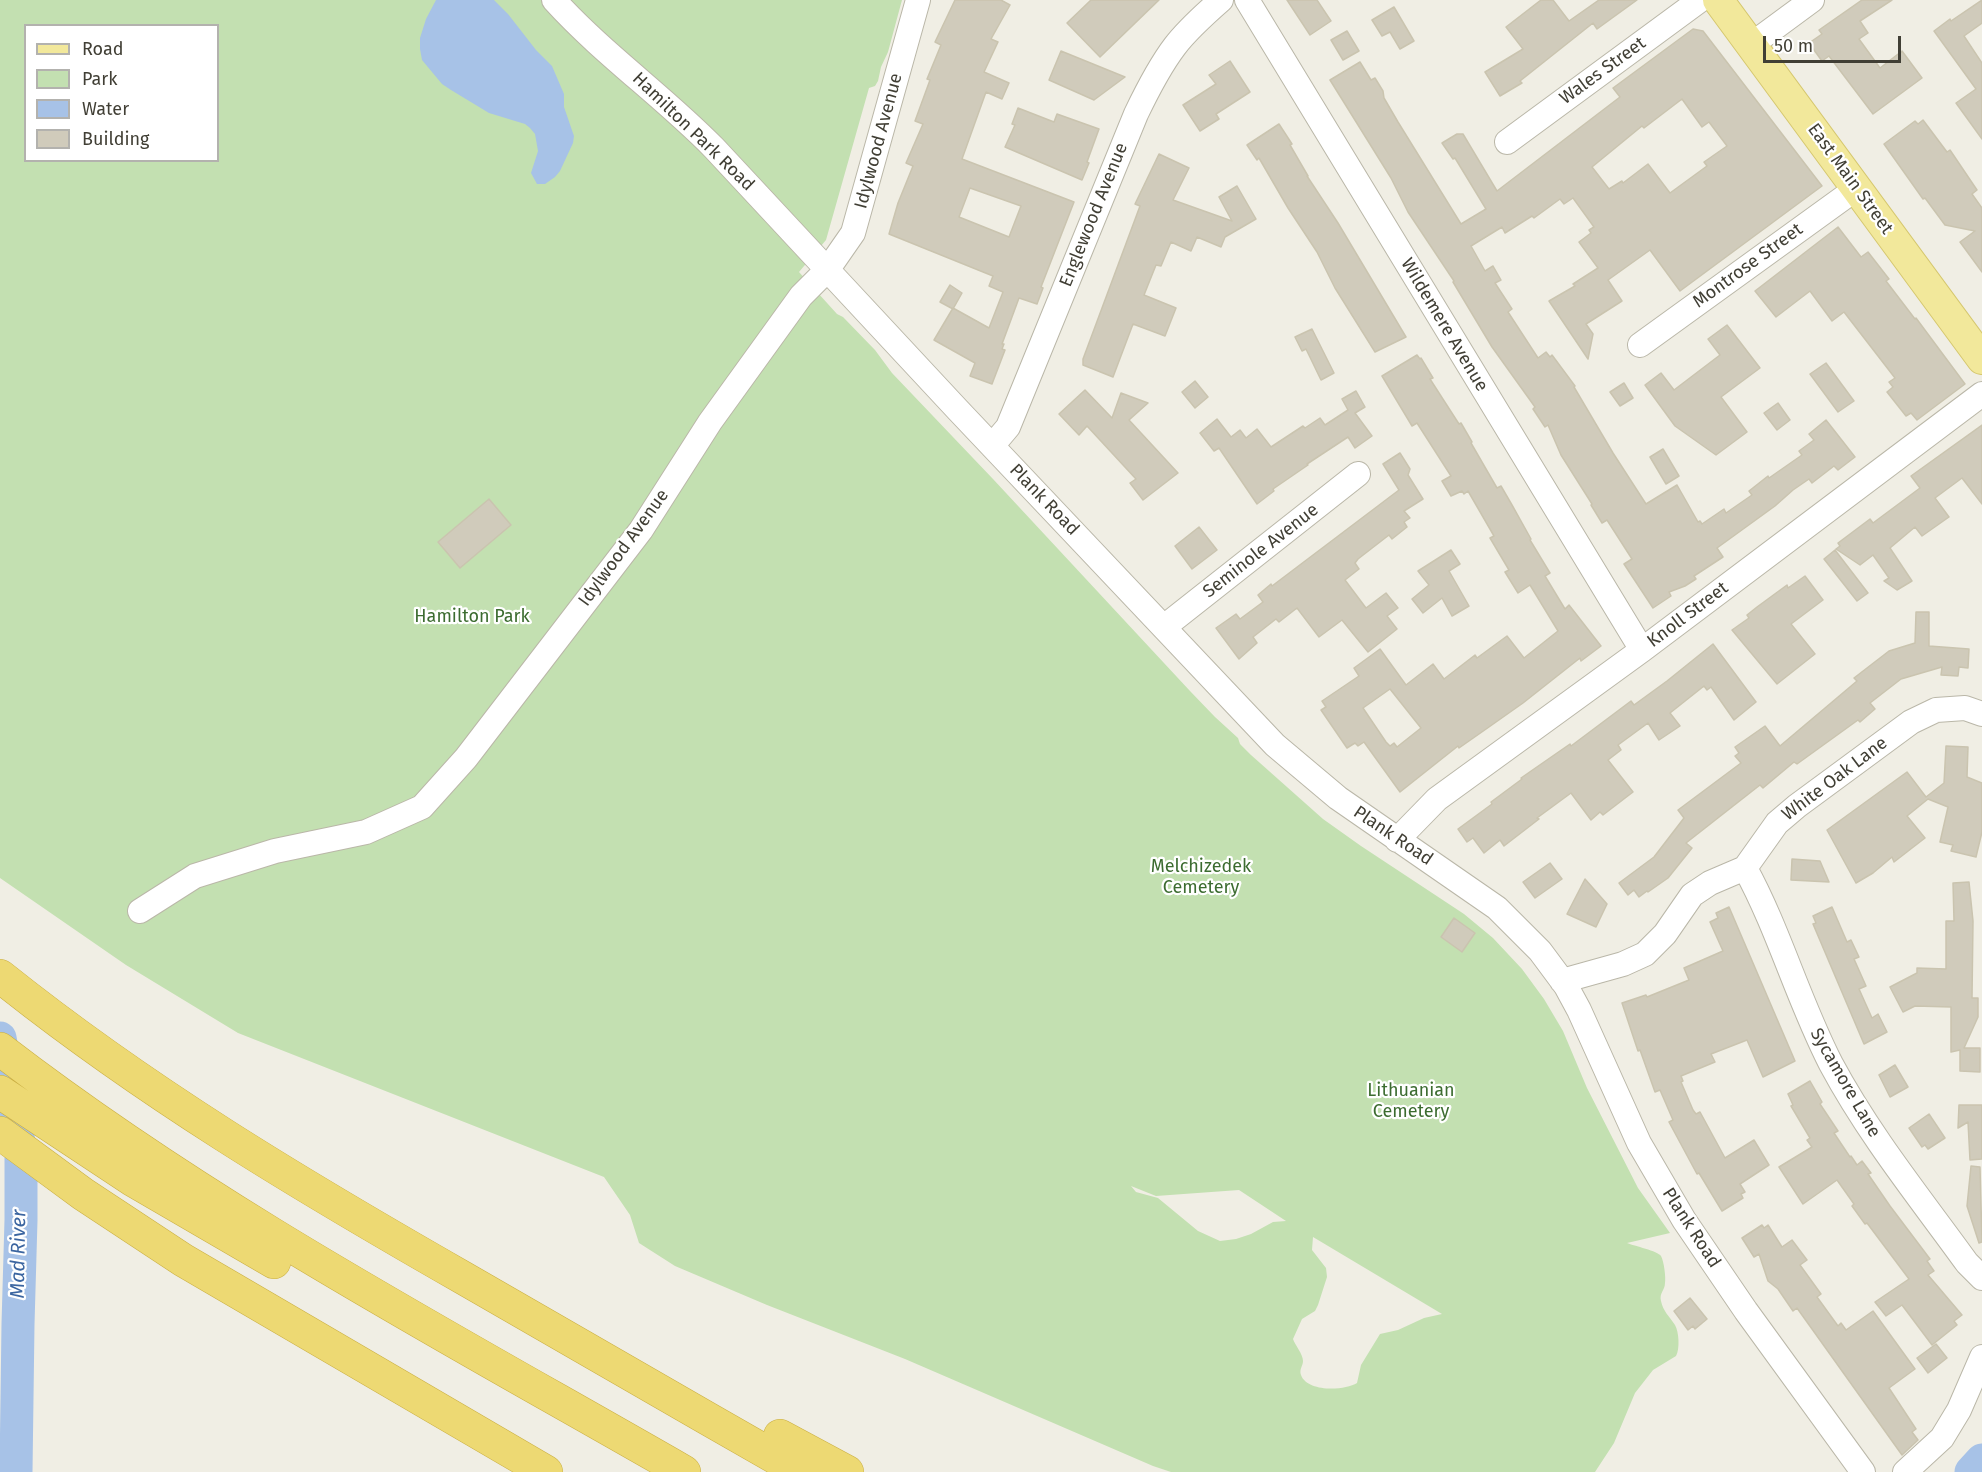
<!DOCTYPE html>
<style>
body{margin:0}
#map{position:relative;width:1982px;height:1472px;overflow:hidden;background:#f0eee4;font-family:"Fira Sans",sans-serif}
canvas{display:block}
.legend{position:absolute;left:24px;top:24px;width:195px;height:138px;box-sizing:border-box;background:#fff;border:2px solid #b3b2ae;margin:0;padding:8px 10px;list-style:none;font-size:18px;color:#413f35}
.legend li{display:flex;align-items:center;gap:12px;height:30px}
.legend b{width:30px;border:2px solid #b3b2ae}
.scale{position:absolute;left:1763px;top:36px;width:138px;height:27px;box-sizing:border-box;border:3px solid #413f35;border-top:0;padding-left:8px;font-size:18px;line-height:21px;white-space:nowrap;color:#413f35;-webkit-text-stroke:4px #fff;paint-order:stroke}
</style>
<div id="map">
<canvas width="1982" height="1472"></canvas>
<ul class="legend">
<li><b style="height:8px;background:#f2e89b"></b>Road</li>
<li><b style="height:16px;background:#c3e0b1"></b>Park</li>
<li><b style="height:16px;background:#a7c2e7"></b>Water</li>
<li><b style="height:16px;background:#d0cbbb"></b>Building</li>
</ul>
<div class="scale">50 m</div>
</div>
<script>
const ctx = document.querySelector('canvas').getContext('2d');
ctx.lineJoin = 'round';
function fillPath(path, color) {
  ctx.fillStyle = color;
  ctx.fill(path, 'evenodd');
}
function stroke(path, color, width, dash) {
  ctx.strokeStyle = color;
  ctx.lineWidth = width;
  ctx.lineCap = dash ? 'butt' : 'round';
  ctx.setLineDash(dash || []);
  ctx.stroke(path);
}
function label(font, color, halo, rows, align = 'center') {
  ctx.font = font + ' "Fira Sans",sans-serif';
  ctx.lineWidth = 4.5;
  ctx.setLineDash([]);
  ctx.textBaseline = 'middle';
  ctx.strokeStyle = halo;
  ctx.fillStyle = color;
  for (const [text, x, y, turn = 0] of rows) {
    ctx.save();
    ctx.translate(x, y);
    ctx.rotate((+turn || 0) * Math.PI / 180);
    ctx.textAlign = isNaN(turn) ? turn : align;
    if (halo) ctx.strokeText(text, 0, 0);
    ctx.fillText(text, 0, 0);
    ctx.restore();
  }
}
fillPath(new Path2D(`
 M0 0H902L888 52 881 67 878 81 875 86 869 88 826 240 799 272 837 314 843 317 875 350 892 373 993 479 1190 691 1215 717 1238 738 1240 744 1251 755 1323 819 1361 846 1464 914 1493 938 1522 969 1544 999 1563 1031 1587 1088 1638 1188 1670 1233 1627 1243C1634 1246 1658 1251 1661 1256 1664 1261 1666 1278 1665 1283 1665 1290 1659 1293 1661 1301 1663 1311 1669 1316 1675 1325 1679 1332 1680 1349 1676 1356L1653 1370 1635 1393 1614 1443 1595 1472H1171L1153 1466 905 1359 767 1305 675 1266 639 1243 630 1215 604 1177 238 1033 126 965 0 878ZM26 26H218V160H26ZM1131 1186 1156 1196 1239 1190 1286 1221 1273 1222 1251 1234 1236 1239 1220 1241 1198 1231 1158 1198 1136 1192ZM1313 1237 1442 1314 1424 1318 1398 1330 1380 1334 1361 1365 1357 1383C1344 1391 1307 1392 1301 1375 1299 1369 1303 1366 1303 1361 1303 1354 1295 1345 1293 1339L1302 1319 1315 1311 1318 1305 1327 1277 1326 1268 1312 1250Z`), '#c3e0b1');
fillPath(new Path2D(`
 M436 0H494L508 14 536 50 552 66 564 94V107L574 136 573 143 560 171 555 177 545 184H537L531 173 538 151 535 134 530 128 525 124 489 113 451 90 442 84 422 60 420 49V38L426 19Z`), '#a7c2e7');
stroke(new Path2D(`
 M0 1038 21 1153V1220L18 1324 16 1472
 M1971 1472 1982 1460`), '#a7c2e7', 33);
const building = new Path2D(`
 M955 0H1001L1010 5 991 39 998 42 984 72 1009 83 1002 99 986 92 962 159 1074 202 1041 287 1043 288 1037 304 1019 298 1002 344H1004L1002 349 1005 350 992 384 970 376 975 363 934 340 953 308 989 328 1003 292 989 286 993 276 889 234 898 203 913 166 906 163 923 124 915 121 930 80 927 79 941 45 935 42ZM970 188 1021 206 1009 237 959 217Z
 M1091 0H1159L1100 57 1067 23Z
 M1287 0H1317L1331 21 1310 35Z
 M1541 0H1553L1569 21 1599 0H1637L1597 29 1593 23 1520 81 1522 83 1500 96 1485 72 1523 49 1506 27Z
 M1862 0H1892L1860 21 1868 33 1859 39 1880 68 1902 51 1922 78 1873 114 1829 56 1822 61 1809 43 1822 34 1819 30Z
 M1982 0V23L1964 36 1982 63V139L1956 103 1976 89 1934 31 1950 19 1951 21Z
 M1394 7 1414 41 1400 49 1390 32 1382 36 1372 20Z
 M1693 29 1703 31 1822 186 1680 291 1650 250 1608 280 1622 301 1586 324 1593 334 1588 359 1549 301 1575 286 1573 284 1598 268 1579 242 1591 233 1589 230 1594 227 1573 198 1564 204 1560 199 1534 218 1532 216 1505 233 1502 227 1471 246 1485 271 1493 266 1501 280 1495 283 1512 309 1508 312 1538 358 1546 352 1550 357 1552 355 1575 386 1574 387 1613 453 1646 504 1677 485 1698 522 1700 521 1702 524 1724 509 1726 513 1752 495 1749 491 1768 476 1769 478 1802 455 1799 451 1814 440 1809 434 1826 420 1855 457 1838 470 1834 466 1812 483 1809 479 1793 490 1775 506 1717 548 1723 557 1694 576 1696 579 1685 586 1669 592 1671 596 1653 608 1624 564 1632 559 1607 520 1602 523 1591 505 1592 504 1561 455 1548 425 1545 427 1533 409 1535 407 1492 347 1453 282 1454 281 1408 212 1391 178 1330 80 1360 62 1371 80 1375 78 1383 91 1384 98 1398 122 1461 224 1486 209 1455 158 1453 159 1442 143 1457 134H1463L1497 191 1620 97 1613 88ZM1682 99 1702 127 1709 122 1727 146 1704 162 1707 166 1670 193 1648 164 1623 183 1622 181 1609 189 1592 167 1642 126 1644 128Z
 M1347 31 1359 51 1343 60 1331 40Z
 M1061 51 1125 77 1094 100 1049 80Z
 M1230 61 1250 92 1216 114 1219 119 1200 131 1183 105 1216 84 1209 75Z
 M1018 108 1054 122 1057 114 1099 129 1087 162 1089 163 1082 180 1005 147 1015 125 1012 124Z
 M1923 120 1947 152 1950 150 1977 190 1972 194 1982 208V272L1960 242 1975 231 1945 225 1925 198 1923 199 1884 144 1915 121 1918 124Z
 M1279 124 1292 144 1290 145 1308 176H1307L1338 223 1406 337 1375 352 1335 288 1317 252 1288 208 1259 158 1257 160 1247 145Z
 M1159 154 1189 168 1173 200 1232 221 1219 197 1237 186 1256 219 1225 237 1221 247 1197 237 1191 251 1171 242 1161 266 1156 265 1144 295 1176 308 1165 336 1133 324 1113 377 1083 365V359L1140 206 1135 204Z
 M1838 227 1861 257 1868 252 1889 279 1886 281 1915 319 1916 318 1965 384 1917 420 1911 413 1906 416 1887 392 1893 387 1889 382 1895 378 1844 312 1832 321 1810 291 1776 317 1755 291Z
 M950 285 962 293 953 309 940 302Z
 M1727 325 1760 368 1721 397 1747 432 1716 455 1675 426 1645 385 1661 373 1674 390 1720 355 1708 339Z
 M1312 329 1334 373 1321 380 1306 349 1302 351 1295 337Z
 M1417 355 1420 359 1421 358 1433 378 1430 379 1459 424 1461 423 1472 442 1471 443 1497 488 1501 486 1512 505 1531 539 1530 540 1550 573 1545 576 1565 609 1569 605 1601 646 1581 661 1580 658 1523 703 1489 727 1459 748 1458 746 1400 792 1364 742 1358 746 1355 743 1347 748 1321 710 1326 707 1322 701 1359 676 1354 668 1380 649 1406 685 1433 664 1444 679 1475 655 1477 658 1507 636 1524 658 1558 631 1530 585 1518 593 1505 572 1509 570 1490 538 1494 536 1468 491 1464 494 1462 491 1451 496 1442 481 1451 476 1417 423 1412 426 1382 376ZM1390 689 1421 728 1397 747 1394 743 1390 746 1386 742 1363 708Z
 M1826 363 1854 401 1838 412 1810 374Z
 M1195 381 1208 397 1195 408 1182 392Z
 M1624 383 1633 398 1620 406 1610 392Z
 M1085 390 1112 418 1121 393 1148 403 1129 420 1178 473 1143 500 1130 483 1136 479 1087 426 1079 435 1059 414Z
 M1356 391 1365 407 1355 413 1372 436 1355 448 1348 437 1307 464 1308 465 1273 489 1274 491 1257 504 1219 448 1214 451 1200 433 1217 419 1231 437 1240 430 1246 438 1257 429 1271 447 1303 426 1305 428 1320 418 1325 425 1348 410 1342 399Z
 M1778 403 1790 420 1777 430 1764 413Z
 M1982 425V504L1962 478 1935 498 1949 517 1922 536 1915 527 1890 548 1912 581 1897 590 1884 581 1889 578 1873 555 1860 565 1836 549 1840 546 1838 543 1870 519 1873 523 1920 488 1911 476Z
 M1663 449 1679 476 1666 484 1650 457Z
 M1400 453 1410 469 1408 475 1423 499 1404 511 1410 518 1404 522 1407 527 1392 539 1389 535 1358 559 1355 563 1359 569 1345 580 1366 608 1386 593 1398 608 1387 616 1397 629 1368 652 1342 620 1319 637 1297 608 1279 622 1276 619 1253 637 1257 643 1239 659 1216 628 1236 614 1240 619 1263 602 1258 595 1271 584 1272 586 1399 490 1383 464Z
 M489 499 511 525 460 568 438 542Z
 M1199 527 1217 550 1192 569 1175 546Z
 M1451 550 1460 564 1449 571 1469 606 1452 616 1442 598 1423 613 1412 599 1429 585 1418 571Z
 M1835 550 1868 593 1857 601 1824 559Z
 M1805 576 1823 600 1791 624 1815 654 1777 684 1732 630 1749 618 1747 615 1757 607 1787 585 1788 588Z
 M1916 612H1929V646L1969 649 1968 668 1959 667 1958 676 1941 675 1942 667 1901 679 1870 703 1875 709 1860 722 1858 720 1797 764 1794 762 1763 788 1760 785 1686 843 1692 848 1668 878 1648 892 1647 891 1639 897 1634 890 1628 895 1619 883 1654 857 1684 818 1678 810 1741 763 1735 756 1739 753 1735 747 1765 726 1780 746 1857 681 1854 678 1889 651 1915 643Z
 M1713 644 1756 702 1734 720 1711 687 1707 690 1704 686 1670 713 1680 726 1659 740 1648 723 1618 745 1621 750 1608 760 1633 792 1603 815 1600 812 1591 820 1571 793 1537 818 1539 819 1504 846 1500 840 1484 853 1473 838 1467 842 1458 829 1492 804 1491 802 1522 779 1521 778 1570 744 1571 746 1631 701 1634 705 1667 681Z
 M1946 746 1968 747 1967 777 1982 783V832L1976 857 1951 851 1953 845 1940 842 1948 807 1928 799 1907 816 1925 838 1894 862 1892 857 1873 873 1856 883 1827 830 1907 772 1926 797 1944 783Z
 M1792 859 1820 861 1829 882 1791 880Z
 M1550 863 1562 879 1535 898 1523 882Z
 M1585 879 1607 904 1596 927 1567 914Z
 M1969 882 1973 921 1972 998H1978V1017L1964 1048H1980V1072L1960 1071V1050L1951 1052V1007L1915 1006 1903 1012 1890 987 1917 973V968L1946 969V921H1954L1953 883Z
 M1729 907 1795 1061 1763 1077 1747 1040 1711 1054 1715 1062 1681 1076 1683 1081 1681 1082 1693 1110 1696 1114 1700 1112 1725 1158 1754 1140 1769 1165 1740 1184 1745 1192 1741 1194 1743 1198 1722 1211 1699 1173 1697 1174 1669 1122 1673 1120 1660 1090 1655 1092 1640 1050 1638 1051 1622 1003 1646 995 1647 997 1689 980 1684 968 1723 951 1710 922 1718 918 1716 913Z
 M1832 907 1847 942 1851 940 1859 957 1854 959 1866 986 1859 989 1872 1018 1878 1014 1887 1032 1864 1044 1813 924 1816 923 1813 916Z
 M1454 918 1475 933 1462 952 1441 937Z
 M1895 1065 1908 1087 1890 1097 1879 1075Z
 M1810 1081 1822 1102 1820 1104 1838 1131 1834 1133 1850 1157 1851 1156 1857 1165 1862 1161 1871 1173 1868 1174 1890 1206 1930 1259 1927 1261 1934 1271 1928 1275 1962 1315 1954 1321 1957 1325 1932 1345 1902 1305 1886 1316 1875 1302 1909 1279 1867 1223 1865 1224 1852 1206 1854 1204 1837 1180 1803 1204 1779 1167 1812 1147 1807 1140 1810 1138 1791 1106 1793 1105 1788 1094Z
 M1959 1105H1982V1159L1970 1160 1968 1122 1958 1128Z
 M1929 1114 1945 1138 1928 1149 1925 1145 1922 1147 1909 1128Z
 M1971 1166 1980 1167 1982 1242 1979 1243 1967 1206Z
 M1762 1225 1764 1228 1768 1225 1782 1247 1792 1240 1807 1260 1800 1265 1821 1294 1817 1297 1838 1326 1841 1323 1846 1330 1873 1311 1915 1369 1889 1388 1916 1429 1912 1432 1918 1440 1902 1455 1797 1308 1793 1311 1778 1289 1768 1281 1759 1254 1754 1257 1742 1238Z
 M1690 1298 1707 1319 1695 1329 1693 1326 1688 1330 1674 1311Z
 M1936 1344 1947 1358 1928 1373 1917 1358Z`);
fillPath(building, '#d0cbbb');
stroke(building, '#cac4af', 1.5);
const minor = new Path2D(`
 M554 0C603 54 663 96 714 148L957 409 1275 745 1338 798 1497 908 1540 951 1566 986 1579 1010 1639 1143 1684 1220 1746 1311 1863 1472
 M1247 0 1642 650
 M1751 45 1812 0
 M1507 142 1700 0
 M1640 345 1857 188
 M992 446 1008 427 1136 114C1147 91 1159 67 1175 46 1188 29 1205 14 1221 0
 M1164 627 1358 474
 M1397 840 1437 799 1642 650 1982 394
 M1745 868C1779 930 1798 1000 1831 1064 1869 1135 1920 1198 1967 1263L1982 1278
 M140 911 195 876 275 851 366 832 422 807 466 758 641 530 710 422 801 296 828 269 853 233 918 0
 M1562 981 1623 964 1645 954 1665 934 1692 895 1710 883 1745 868 1777 823 1797 806 1911 722 1936 710 1965 708 1982 714
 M1905 1472 1942 1438 1959 1410 1982 1357`);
const major = new Path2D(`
 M1718 0 1982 359`);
const highway = new Path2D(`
 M0 976C145 1092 299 1184 460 1276 573 1341 687 1407 801 1472
 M0 1049C213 1213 451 1338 684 1472
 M0 1092 133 1180 274 1262
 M0 1133 83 1194 183 1260 546 1472
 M780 1436 847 1472`);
stroke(minor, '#bab7a8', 26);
stroke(major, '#d5c76e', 32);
stroke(highway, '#caaf44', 34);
stroke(minor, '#fff', 24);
stroke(major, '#f2e89b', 30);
stroke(highway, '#edd973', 33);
label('18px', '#413f35', '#fff', [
 ["Wales Street",1603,71,-36],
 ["Hamilton Park Road",693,132,44],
 ["Idylwood Avenue",879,141,-75],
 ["East Main Street",1850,179,54],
 ["Englewood Avenue",1094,215,-68],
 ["Montrose Street",1748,266,-36],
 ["Wildemere Avenue",1444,325,59],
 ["Plank Road",1044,500,46],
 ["Idylwood Avenue",624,548,-54],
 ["Seminole Avenue",1261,551,-38],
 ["Knoll Street",1688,615,-37],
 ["White Oak Lane",1835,779,-37],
 ["Plank Road",1393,836,34],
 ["Sycamore Lane",1845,1083,60],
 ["Plank Road",1691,1228,57]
]);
label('18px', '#3c6c30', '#fff', [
 ["Hamilton Park",472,617],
 ["Melchizedek",1201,867],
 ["Cemetery",1201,888],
 ["Lithuanian",1411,1091],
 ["Cemetery",1411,1112]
]);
label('italic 20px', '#3b65a0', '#fff', [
 ["Mad River",19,1254,-89]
]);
</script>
